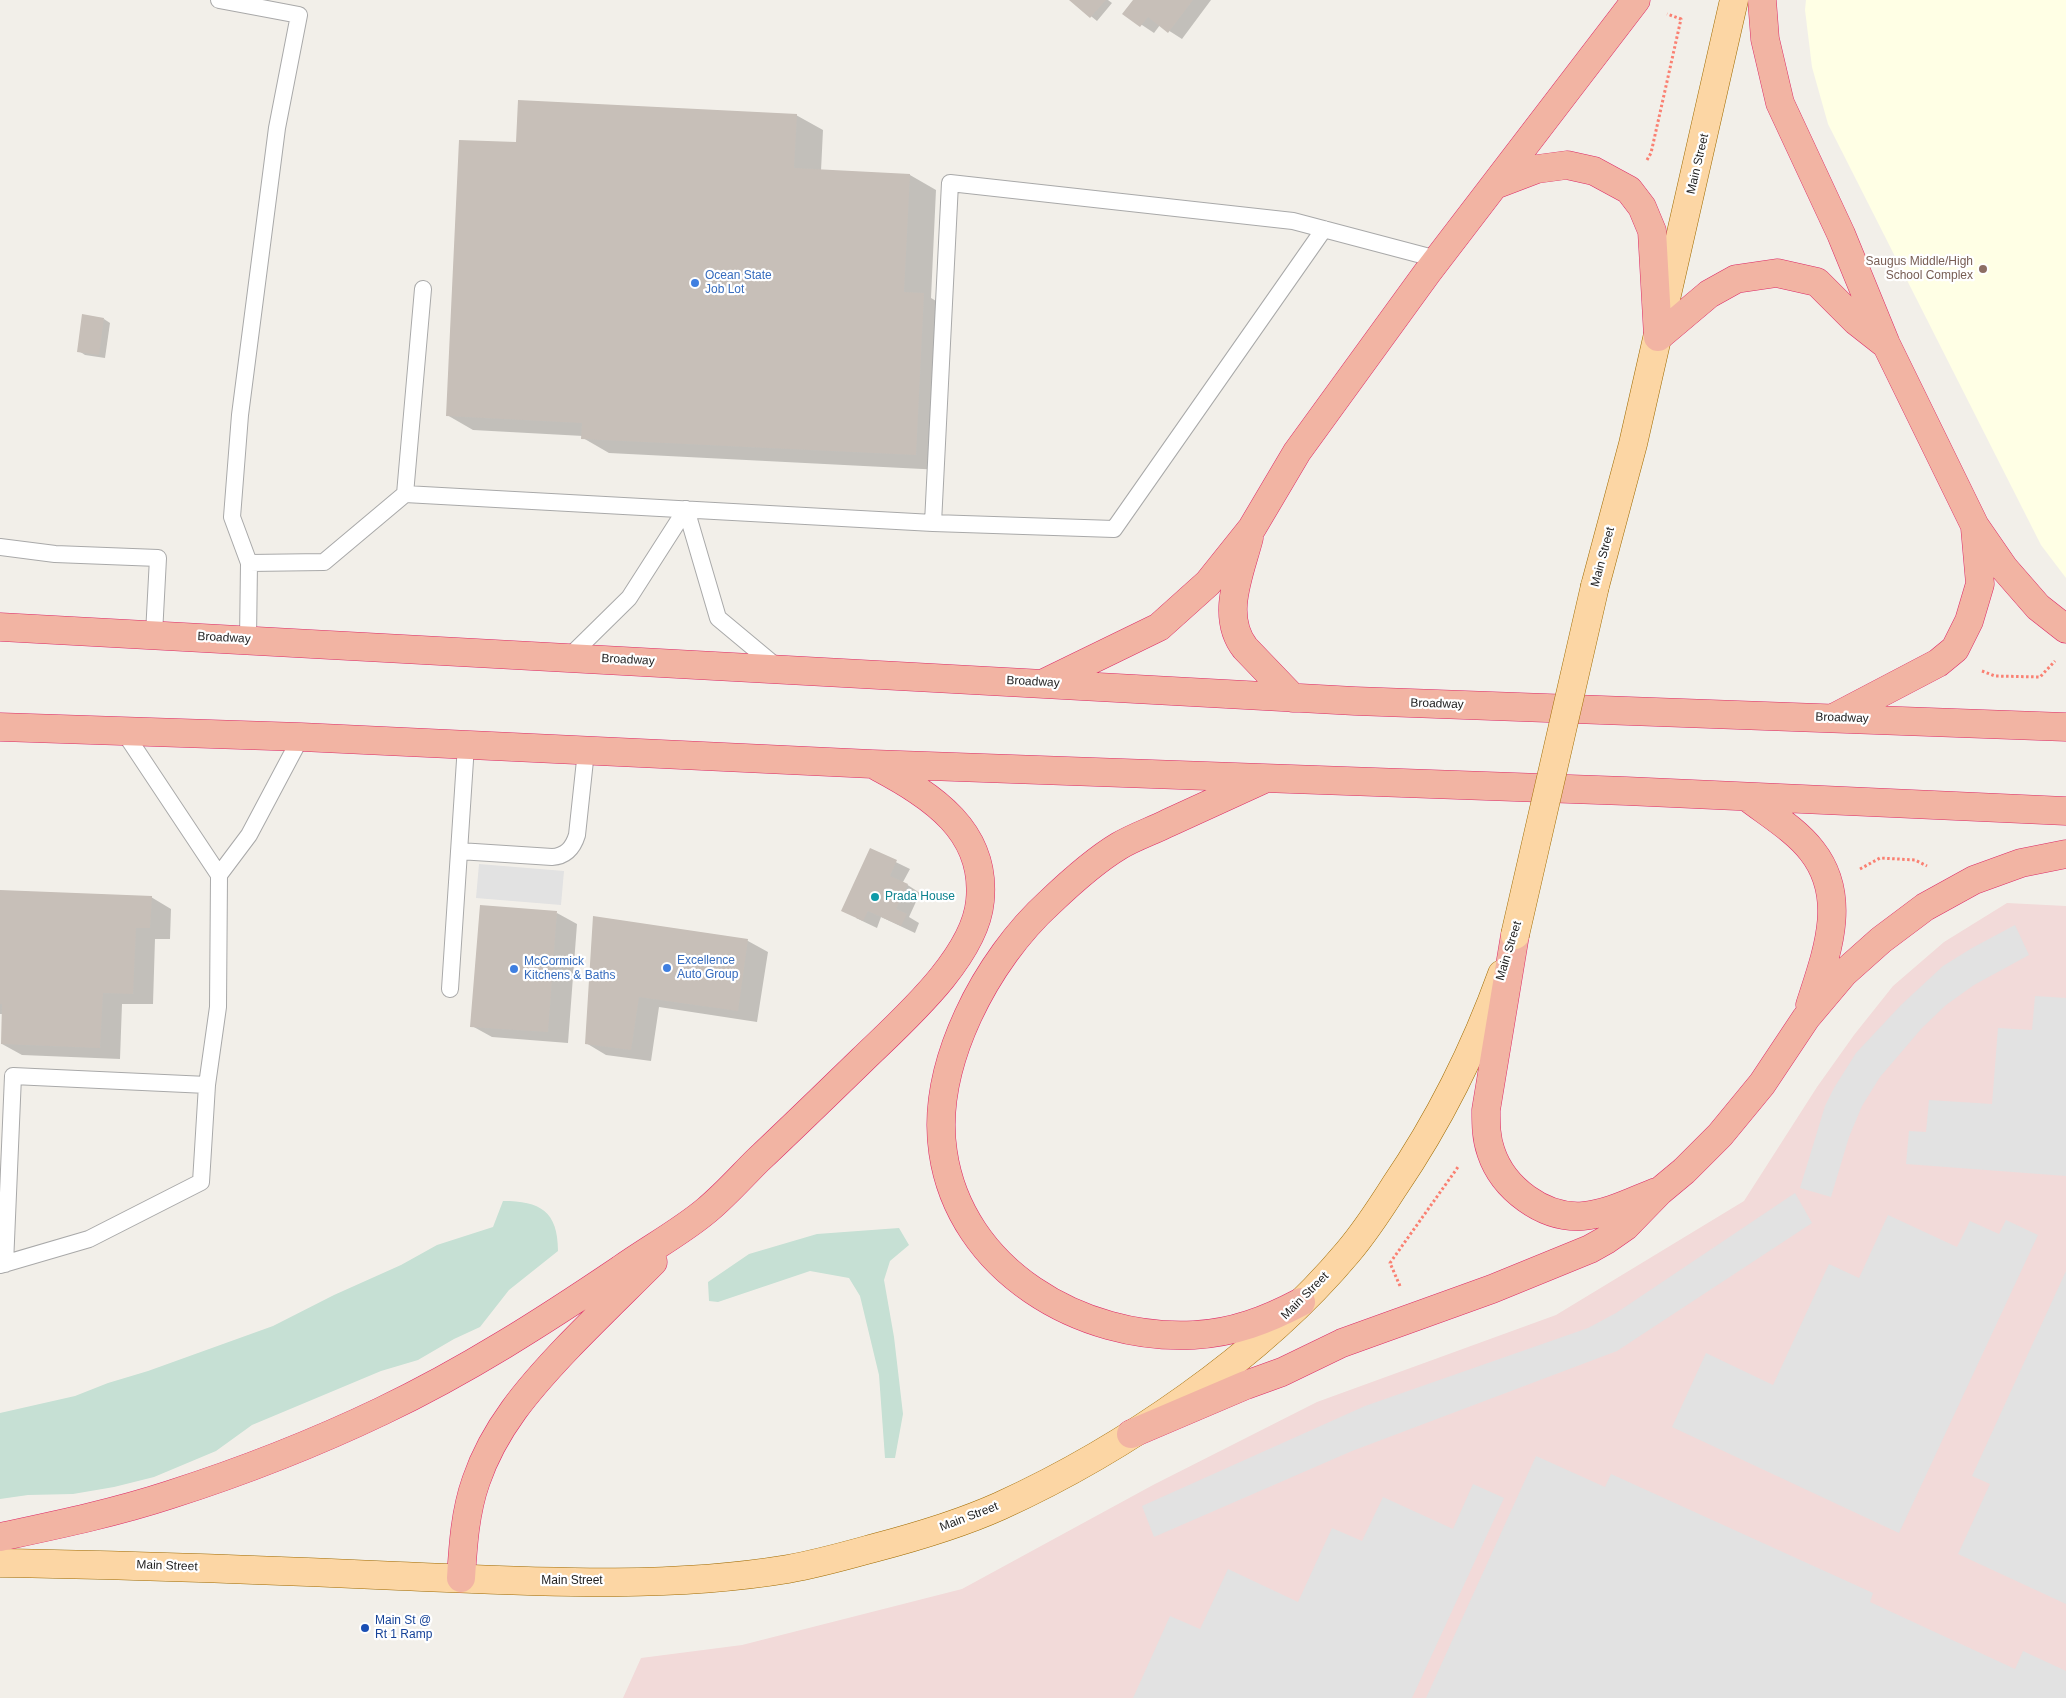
<!DOCTYPE html>
<style>
body{margin:0}
canvas{display:block;background:#f2efe9}
</style>
<canvas width="2066" height="1698"></canvas>
<script>
const ctx = document.querySelector('canvas').getContext('2d');
ctx.lineJoin = 'round';
function fillPath(path, color) {
  ctx.fillStyle = color;
  ctx.fill(path, 'evenodd');
}
function stroke(path, color, width, dash) {
  ctx.strokeStyle = color;
  ctx.lineWidth = width;
  ctx.lineCap = dash ? 'butt' : 'round';
  ctx.setLineDash(dash || []);
  ctx.stroke(path);
}
function label(font, color, halo, rows, align = 'center') {
  ctx.font = font + ' Arial,sans-serif';
  ctx.lineWidth = 4.5;
  ctx.setLineDash([]);
  ctx.textBaseline = 'middle';
  ctx.strokeStyle = halo;
  ctx.fillStyle = color;
  for (const [text, x, y, turn = 0] of rows) {
    ctx.save();
    ctx.translate(x, y);
    ctx.rotate((+turn || 0) * Math.PI / 180);
    ctx.textAlign = isNaN(turn) ? turn : align;
    if (halo) ctx.strokeText(text, 0, 0);
    ctx.fillText(text, 0, 0);
    ctx.restore();
  }
}
fillPath(new Path2D(`
 M2007 903 2066 906V1698H623L641 1658 742 1645 962 1589 1153 1485 1317 1402 1556 1315 1744 1201 1817 1087 1854 1035 1893 986 1944 942Z`), '#f2dad9');
fillPath(new Path2D(`
 M1806 0H2066V578L2041 545 1828 124 1812 67 1805 10Z`), '#ffffe5');
fillPath(new Path2D(`
 M503 1201C540 1201 558 1211 558 1251L509 1290 480 1327 454 1339 418 1360 381 1371 252 1425 216 1451 154 1477 114 1487 73 1494 28 1495 0 1499V1413L75 1396 108 1383 148 1371 273 1326 334 1295 401 1265 437 1245 493 1227Z
 M899 1228 909 1245 890 1261 884 1280 894 1337 903 1414 895 1458H885L879 1375 860 1296 849 1278 810 1271 718 1302 709 1301 708 1282 749 1254 817 1234Z`), '#c6e0d4');
fillPath(new Path2D(`
 M479 864 564 871 561 905 476 898Z
 M2015 925 2029 955 1974 985 1946 1005 1922 1028 1880 1077 1862 1106 1849 1137 1831 1197 1800 1188 1825 1106 1834 1088 1856 1053 1901 1005 1943 966 1972 948Z
 M2035 996 2066 998V1176L1906 1164 1909 1131 1926 1132 1929 1100 1992 1104 1998 1028 2032 1030Z
 M1795 1193 1812 1223 1617 1351 1352 1451 1154 1537 1142 1506 1365 1406 1588 1328 1616 1313Z
 M1888 1215 1957 1247 1970 1221 1999 1234 2006 1220 2038 1235 1899 1533 1672 1427 1706 1353 1773 1385 1829 1264 1859 1278Z
 M2066 1271V1604L1958 1554 1990 1484 1972 1476Z
 M1536 1456 1605 1487 1611 1474 1873 1593 1870 1602 2015 1669 2023 1651 2066 1671V1698H1426Z
 M1473 1484 1504 1498 1412 1698H1133L1170 1616 1200 1629 1228 1569 1298 1602 1332 1528 1362 1541 1383 1497 1453 1529Z`), '#e2e2e2');
fillPath(new Path2D(`
 M1071 0H1108L1112 3 1097 21Z
 M1134 0H1211L1182 39 1160 25 1154 33 1124 13Z
 M796 115 823 130 821 171 910 175 936 190 931 298 950 309 942 470 609 453 583 438V436L473 430 447 415 517 143Z
 M104 319 110 323 105 358 85 355 79 351Z
 M871 850 910 869 903 882 920 893 909 917 919 923 915 933 881 917 877 928 856 918Z
 M0 891 151 897 171 909 170 939H155L153 1004H122L120 1059 22 1055 2 1044 3 1014H0Z
 M557 913 577 924 568 1043 492 1037 472 1026Z
 M594 917 748 941 768 952 757 1022 659 1007 651 1061 606 1055 586 1043Z`), '#0003');
fillPath(new Path2D(`
 M1069 0H1106L1090 18Z
 M1133 0H1193L1168 33 1148 17 1140 27 1122 14Z
 M518 100 797 114 794 168 910 174 904 292 924 293 916 455 581 439 582 423 446 416 459 140 516 142Z
 M82 314 104 318 99 355 77 352Z
 M870 848 897 860 890 876 908 884 896 909 907 914 901 926 868 911 863 921 841 911Z
 M0 890 152 896 150 928H136L133 994 103 993 100 1048 1 1044 2 1004H0Z
 M480 905 557 911 548 1032 470 1027Z
 M593 916 748 939 738 1011 639 997 631 1050 585 1044Z`), '#c7bfb8');
const service = new Path2D(`
 M219 0 299 15 277 128 240 415 232 517 249 563 248 639
 M405 494 423 289
 M686 509 718 618 778 668
 M933 523 1114 529 1324 229
 M0 547 55 554 158 558 154 634
 M249 563 324 562 405 494 933 523 950 183 1293 221 1437 259
 M569 657 629 598 686 509
 M459 851 552 857C566 856 573 848 577 835L586 751
 M219 875 249 835 301 737
 M450 989 466 745
 M5 1264 13 1076 207 1085
 M0 1265 89 1239 201 1182 207 1085 218 1007 219 875 124 732`);
const primary = new Path2D(`
 M1595 586 1633 444 1734 0
 M0 1563C133 1565 266 1570 399 1576 526 1581 662 1590 788 1569 817 1564 845 1556 874 1548 916 1537 960 1524 1000 1506 1123 1450 1261 1356 1348 1252 1365 1232 1380 1209 1394 1187 1439 1121 1475 1049 1502 974`);
const trunk = new Path2D(`
 M1762 0 1765 39 1780 103 1841 234 1886 344 1975 526 2004 568 2038 607 2066 629
 M1495 185 1537 169 1567 165 1594 171 1629 190 1642 207 1652 231 1658 337
 M1658 337 1709 294 1736 279 1777 273 1817 282 1856 321 1884 343
 M1249 538C1240 573 1220 616 1245 648L1293 698
 M0 627 1355 701 2066 727
 M1046 682 1159 627 1208 583 1252 528 1297 452 1427 273 1636 0
 M1835 717 1938 663 1955 649 1969 621 1980 584 1975 528
 M0 727 301 737 872 764 1626 791 2066 811
 M1262 780C1231 794 1199 809 1168 823 1152 831 1134 837 1119 846 1094 861 1071 882 1050 902 987 959 930 1065 943 1152 960 1270 1081 1341 1194 1335 1233 1333 1267 1320 1301 1302
 M1747 797C1769 814 1796 830 1812 851 1849 898 1826 955 1810 1005
 M1515 935 1486 1110C1486 1125 1486 1138 1491 1152 1503 1188 1543 1219 1583 1216 1608 1214 1633 1201 1656 1192
 M1131 1434 1246 1385 1282 1372 1342 1343 1492 1289 1590 1249 1606 1240 1626 1226 1660 1191 1684 1171 1720 1135 1762 1084 1806 1018 1844 973 1881 940 1925 907 1974 880 2021 863 2066 854
 M0 1537C56 1525 114 1513 169 1495 241 1472 313 1444 382 1411 466 1371 544 1321 621 1269 649 1249 681 1232 707 1210 725 1195 741 1177 757 1161 792 1128 827 1094 862 1060 902 1021 975 958 980 901 987 831 932 796 878 767
 M461 1578C463 1546 465 1512 476 1481 494 1428 529 1388 567 1348 595 1319 624 1291 653 1262`);
stroke(service, '#a9a9a9', 18);
stroke(primary, '#a06b00', 29);
stroke(trunk, '#dc2a67', 29);
stroke(new Path2D(`
 M1647 160 1651 153 1681 19 1667 14
 M1982 671 1995 676 2040 677 2055 661
 M1860 869 1880 858 1915 860 1927 866
 M1400 1286 1390 1263 1458 1167`), '#fa8072', 3, [2.5, 2.5]);
stroke(service, '#fff', 16);
stroke(primary, '#fcd6a4', 28);
stroke(trunk, '#f2b4a3', 28);
const primaryBridge = new Path2D(`
 M1515 935 1595 586`);
stroke(primaryBridge, '#a06b00', 29, []);
stroke(primaryBridge, '#fcd6a4', 28);
for (const [x, y, r, color] of [
 [1983,269,5,"#8d6e63"],
 [695,283,5,"#3f7fe0"],
 [875,897,5,"#0f9aa8"],
 [667,968,5,"#3f7fe0"],
 [514,969,5,"#3f7fe0"],
 [365,1628,5,"#1a4fb4"]
]) {
  const dot = new Path2D();
  dot.arc(x, y, r, 0, 2 * Math.PI);
  ctx.fillStyle = color;
  ctx.fill(dot);
  stroke(dot, '#fff', 2);
}
label('12px', '#222', '#fff', [
 ["Main Street",1698,164,-77],
 ["Main Street",1603,557,-75],
 ["Broadway",224,638,3],
 ["Broadway",628,660,3],
 ["Broadway",1033,682,3],
 ["Broadway",1437,704,2],
 ["Broadway",1842,718,2],
 ["Main Street",1509,951,-73],
 ["Main Street",1305,1296,-45],
 ["Main Street",969,1517,-21],
 ["Main Street",167,1566,2],
 ["Main Street",572,1581]
]);
label('12px', '#785e54', '#fff', [
 ["Saugus Middle/High",1973,262],
 ["School Complex",1973,276]
], 'right');
label('12px', '#366cbe', '#fff', [
 ["Ocean State",705,276],
 ["Job Lot",705,290],
 ["Excellence",677,961],
 ["Auto Group",677,975],
 ["McCormick",524,962],
 ["Kitchens & Baths",524,976]
], 'left');
label('12px', '#0d838f', '#fff', [
 ["Prada House",885,897]
], 'left');
label('12px', '#164399', '#fff', [
 ["Main St @",375,1621],
 ["Rt 1 Ramp",375,1635]
], 'left');
</script>
